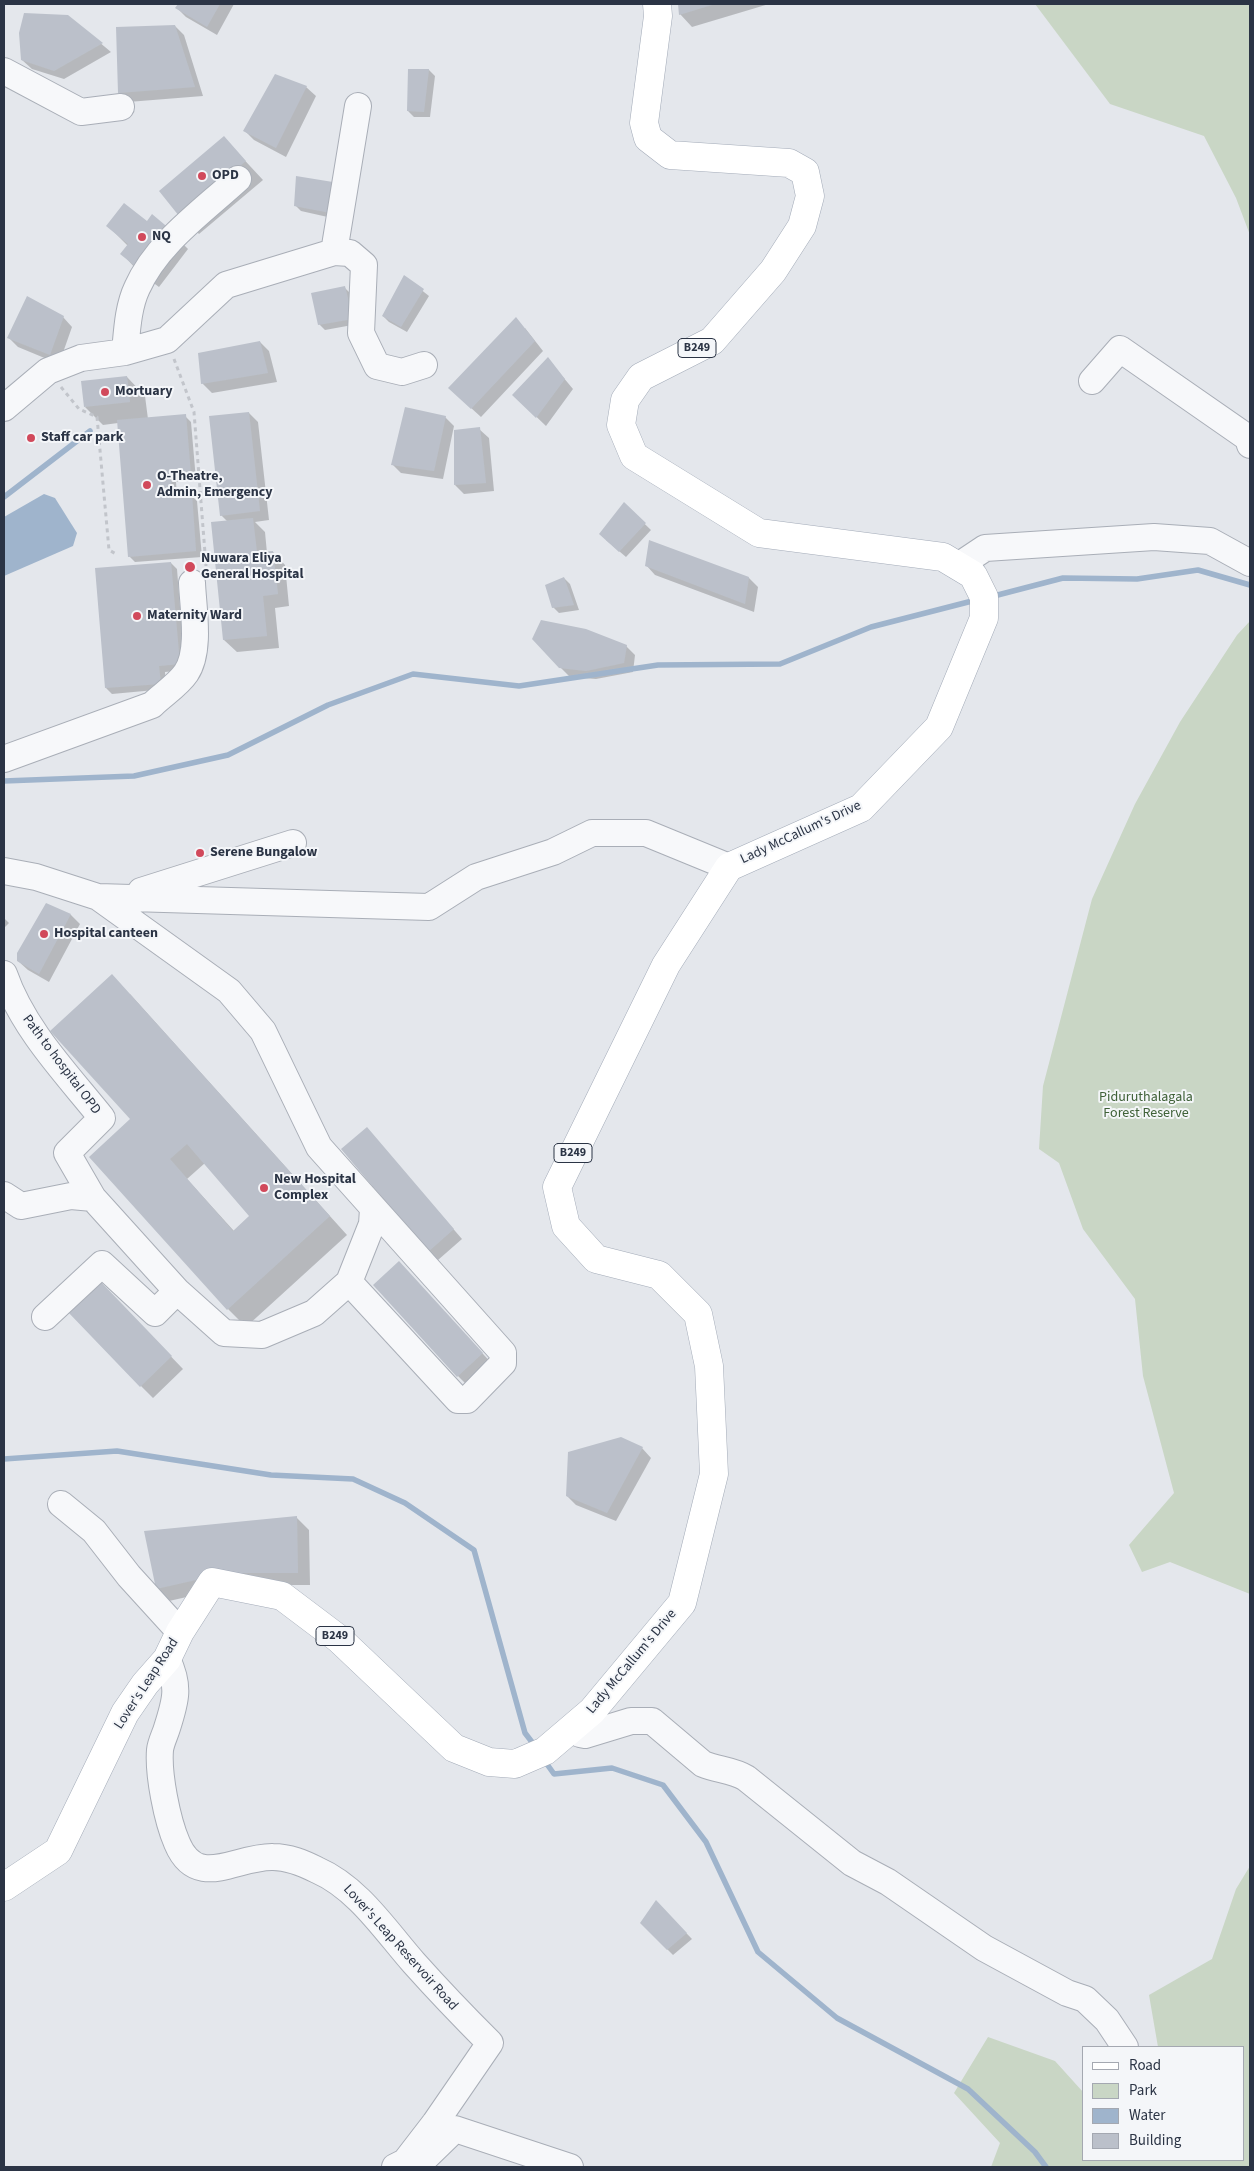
<!DOCTYPE html>
<style>
body{margin:0}
#map{position:relative;width:1254px;height:2171px;overflow:hidden;background:#e4e7ec;font-family:"Source Sans 3",sans-serif}
canvas{display:block}
.frame{position:absolute;inset:0;border:5px solid #2b3445;pointer-events:none}
.legend{position:absolute;left:1082px;top:2046px;width:162px;height:115px;box-sizing:border-box;background:#f4f6f9;border:1px solid #a4a8b1;margin:0;padding:6px 9px;list-style:none;font-size:15px;color:#2b3445}
.legend li{display:flex;align-items:center;gap:10px;height:25px}
.legend b{width:25px;border:1px solid #a4a8b1}
</style>
<div id="map">
<canvas width="1254" height="2171"></canvas>
<div class="frame"></div>
<ul class="legend">
<li><b style="height:6px;background:#fff"></b>Road</li>
<li><b style="height:14px;background:#c9d6c5"></b>Park</li>
<li><b style="height:14px;background:#9fb4cc"></b>Water</li>
<li><b style="height:14px;background:#bbc0ca"></b>Building</li>
</ul>
</div>
<script>
const ctx = document.querySelector('canvas').getContext('2d');
ctx.lineJoin = 'round';
function fillPath(path, color) {
  ctx.fillStyle = color;
  ctx.fill(path, 'evenodd');
}
function stroke(path, color, width, dash) {
  ctx.strokeStyle = color;
  ctx.lineWidth = width;
  ctx.lineCap = dash ? 'butt' : 'round';
  ctx.setLineDash(dash || []);
  ctx.stroke(path);
}
function label(font, color, halo, rows, align = 'center') {
  ctx.font = font + ' "Source Sans 3",sans-serif';
  ctx.lineWidth = 4;
  ctx.setLineDash([]);
  ctx.textBaseline = 'middle';
  ctx.strokeStyle = halo;
  ctx.fillStyle = color;
  for (const [text, x, y, turn = 0] of rows) {
    ctx.save();
    ctx.translate(x, y);
    ctx.rotate((+turn || 0) * Math.PI / 180);
    ctx.textAlign = isNaN(turn) ? turn : align;
    if (halo) ctx.strokeText(text, 0, 0);
    ctx.fillText(text, 0, 0);
    ctx.restore();
  }
}
fillPath(new Path2D(`
 M1035 4H1250V235L1236 198 1204 136 1110 104Z
 M1250 621V1594L1170 1562 1142 1572 1129 1545 1174 1493 1143 1376 1135 1299 1083 1229 1059 1163 1039 1149 1043 1086 1092 899 1135 804 1180 722 1237 635Z
 M1250 1866V2167H991L1000 2143 954 2093 988 2037 1055 2061 1083 2092V2160H1243V2047H1158L1149 1995 1212 1959 1236 1889Z`), '#c9d6c5');
fillPath(new Path2D(`
 M44 494 55 498 77 533 73 546 4 576V517Z`), '#9fb4cc');
fillPath(new Path2D(`
 M180 4H234L217 35 186 17 177 8Z
 M680 4H769L692 27 680 14Z
 M68 16 111 52 64 79 32 69 22 60Z
 M175 26 184 35 203 96 128 102 119 93Z
 M409 70H429L435 76 430 117H414L408 111Z
 M306 87 316 96 286 157 254 140 245 131Z
 M224 138 263 180 199 234 180 215Z
 M298 177 341 220 301 211 295 205Z
 M147 223 170 231 188 249 159 287 140 273 122 254 128 246 108 226Z
 M405 277 429 296 407 332 389 322 383 316Z
 M344 287 350 293 358 324 325 330 319 324Z
 M63 317 72 327 59 364 18 347 9 338Z
 M525 328 543 351 481 417 459 397Z
 M260 342 269 351 277 382 212 393 202 383Z
 M548 359 573 389 546 426 523 404Z
 M127 377 145 396 148 419 185 416 191 422 196 480 176 482 177 496 191 495 197 501 202 557 135 562 129 556 118 423 103 425 85 407Z
 M249 413 258 422 269 520 255 522 265 532 267 553 273 552 285 565 289 606 275 608 279 648 237 652 224 640 228 522 221 515Z
 M445 417 454 426 443 479 401 473 392 464Z
 M479 429 489 438 494 491 464 494 455 485Z
 M624 504 651 530 626 557 606 540Z
 M171 563 177 569 185 670 165 672 166 689 112 694 106 688Z
 M646 565 749 578 758 587 754 612 655 575Z
 M564 578 570 584 579 610 559 613 553 607Z
 M626 646 635 655 633 672 596 679 570 677 560 667Z
 M46 904 71 915 80 924 49 982 28 970 18 961Z
 M4 918 9 923 4 928Z
 M130 994 347 1235 246 1327 228 1309 132 1119ZM205 1163 251 1216 234 1231 187 1179Z
 M367 1129 462 1239 438 1260 429 1251Z
 M411 1275 494 1366 470 1388 458 1376Z
 M111 1294 183 1369 153 1398 141 1386Z
 M642 1448 651 1458 616 1521 576 1505 567 1496Z
 M296 1517 309 1530 310 1585H240L169 1601 157 1588Z
 M656 1902 692 1939 673 1955 641 1923Z`), '#0003');
stroke(new Path2D(`
 M4 497 90 431
 M990 597 1063 578 1137 579 1198 570 1250 585
 M4 781 134 776 228 755 328 705 413 674 519 686 658 665 780 664 871 627 976 600
 M4 1459 117 1451 271 1475 353 1479 405 1503 474 1550 525 1733 535 1746
 M544 1760 554 1774 612 1768 663 1785 706 1842 758 1952 837 2018 968 2089 1035 2152 1046 2167`), '#9fb4cc', 5.5);
fillPath(new Path2D(`
 M178 4H220L207 27 175 8Z
 M678 4H715L679 15Z
 M24 13 68 15 103 43 54 71 21 60 19 33Z
 M175 25 195 87 118 93 116 27Z
 M408 69H429L424 112 407 111Z
 M275 74 307 86 276 148 243 131Z
 M224 136 246 161 179 216 159 191Z
 M296 176 339 183 336 214 294 206Z
 M124 203 147 221 152 214 171 230 140 270 120 254 128 244 106 226Z
 M404 275 424 289 401 327 382 316Z
 M345 286 353 319 318 325 311 293Z
 M27 296 64 316 50 355 7 338Z
 M516 317 535 341 471 409 448 388Z
 M260 341 268 373 201 384 198 353Z
 M548 357 565 379 536 418 512 395Z
 M127 376 130 402 84 407 81 381Z
 M405 407 446 416 434 471 391 465Z
 M249 412 260 511 220 516 209 416Z
 M186 414 191 475 171 476 172 496 192 494 196 551 128 557 117 420Z
 M480 427 486 483 454 485V430Z
 M624 502 646 523 619 552 599 534Z
 M253 518 257 552 273 551 278 594 263 596 267 636 223 640 211 522Z
 M649 540 749 577 745 604 645 566Z
 M171 562 180 664 159 666 161 684 105 688 95 568Z
 M564 577 574 605 552 608 545 585Z
 M541 620 586 629 627 645 624 663 586 671 559 668 532 639Z
 M46 903 71 914 39 974 17 961V953Z
 M112 974 330 1216 227 1310 89 1157 130 1119 50 1031ZM187 1144 249 1216 233 1231 170 1159Z
 M367 1127 454 1229 428 1252 341 1149Z
 M399 1261 483 1353 457 1377 373 1285Z
 M99 1280 172 1356 140 1387 67 1311Z
 M621 1437 643 1447 607 1513 566 1496 568 1452Z
 M297 1516 298 1573H227L156 1589 144 1531Z
 M656 1900 687 1933 667 1950 640 1923Z`), '#bbc0ca');
const minor = new Path2D(`
 M4 71 81 112 121 107
 M334 252 358 106
 M125 352C127 331 128 307 137 288 157 243 202 212 238 179
 M1092 381 1120 349 1248 438 1250 445
 M4 408 48 371 81 358 125 352 167 340 226 285 334 252 350 253 364 265 361 333 377 366 402 372 424 365
 M958 566 985 548 1154 537 1210 541 1250 563
 M4 759 152 705C162 695 178 685 186 673 201 651 193 608 192 583
 M4 871 36 877 98 897 429 907 476 877 553 852 592 833H646L729 867
 M141 891 293 843
 M98 897 229 991 263 1031 319 1147 503 1353V1363L467 1400H458L349 1282
 M4 974C23 1029 66 1073 102 1118L67 1153 93 1198
 M4 1195 21 1206 71 1196 93 1198 177 1291 224 1333 262 1335 314 1313 349 1282 372 1224 373 1209
 M45 1317 102 1264 155 1313 177 1291
 M61 1504 94 1531 129 1576 180 1632
 M167 1659C180 1686 176 1700 167 1728 165 1735 161 1742 160 1750 158 1774 167 1820 177 1843 197 1891 236 1856 273 1857 289 1857 303 1863 317 1870 358 1888 385 1930 414 1963 439 1991 464 2017 490 2043L435 2123 405 2162 395 2167
 M574 1728 580 1734 585 1735 631 1721H652L703 1764C718 1770 733 1770 746 1778L852 1863 888 1882 984 1948 1067 1993 1085 1999 1107 2020 1125 2047
 M422 2161 455 2129 570 2167`);
const major = new Path2D(`
 M4 1887 58 1851 125 1713 145 1684 167 1659 180 1632 212 1582 282 1596 339 1639 454 1748 489 1762 515 1764 545 1751 592 1711 682 1603 714 1474 709 1366 698 1314 659 1275 596 1259 566 1226 557 1187 666 965 729 867 861 808 939 727 984 618V597L973 575 943 557 759 533 634 456 621 425 625 400 641 377 712 341 773 271 802 226 810 196 805 172 789 163 670 155 648 138 644 123 658 16 657 4`);
stroke(minor, '#a9aeb7', 28);
stroke(major, '#a3abb8', 29);
stroke(new Path2D(`
 M174 359 194 412 206 566
 M61 387 79 409 97 417 109 550 116 554`), '#c2c5cb', 3, [4, 4]);
stroke(minor, '#f7f8fa', 26);
stroke(major, '#fff', 28);
for (const [x, y, r, color] of [
 [202,176,5,"#d1495b"],
 [142,237,5,"#d1495b"],
 [105,392,5,"#d1495b"],
 [31,438,5,"#d1495b"],
 [147,485,5,"#d1495b"],
 [190,567,6,"#d1495b"],
 [137,616,5,"#d1495b"],
 [200,853,5,"#d1495b"],
 [44,934,5,"#d1495b"],
 [264,1188,5,"#d1495b"]
]) {
  const dot = new Path2D();
  dot.arc(x, y, r, 0, 2 * Math.PI);
  ctx.fillStyle = color;
  ctx.fill(dot);
  stroke(dot, '#f4f6f9', 2);
}
for (const [x, y, w] of [
 [697,348,38],
 [573,1153,38],
 [335,1636,38]
]) {
  const box = new Path2D();
  box.roundRect(x - w / 2, y - 9.5, w, 19, 4);
  ctx.fillStyle = '#f4f6f9';
  ctx.fill(box);
  stroke(box, '#2b3445', 1);
}
label('bold 12px', '#2b3445', null, [
 ["B249",697,348],
 ["B249",573,1153],
 ["B249",335,1636]
]);
label('bold 14px', '#2b3445', '#f4f6f9', [
 ["OPD",212,176],
 ["NQ",152,237],
 ["Mortuary",115,392],
 ["Staff car park",41,438],
 ["O-Theatre,",157,477],
 ["Admin, Emergency",157,493],
 ["Nuwara Eliya",201,559],
 ["General Hospital",201,575],
 ["Maternity Ward",147,616],
 ["Serene Bungalow",210,853],
 ["Hospital canteen",54,934],
 ["New Hospital",274,1180],
 ["Complex",274,1196]
], 'left');
label('14px', '#2b3445', '#f4f6f9', [
 ["Lady McCallum's Drive",801,833,-25],
 ["Path to hospital OPD",61,1065,53],
 ["Lady McCallum's Drive",632,1662,-50],
 ["Lover's Leap Road",147,1684,-57],
 ["Lover's Leap Reservoir Road",400,1948,48]
]);
label('14px', '#3f6138', '#f4f6f9', [
 ["Piduruthalagala",1146,1098],
 ["Forest Reserve",1146,1114]
]);
</script>
